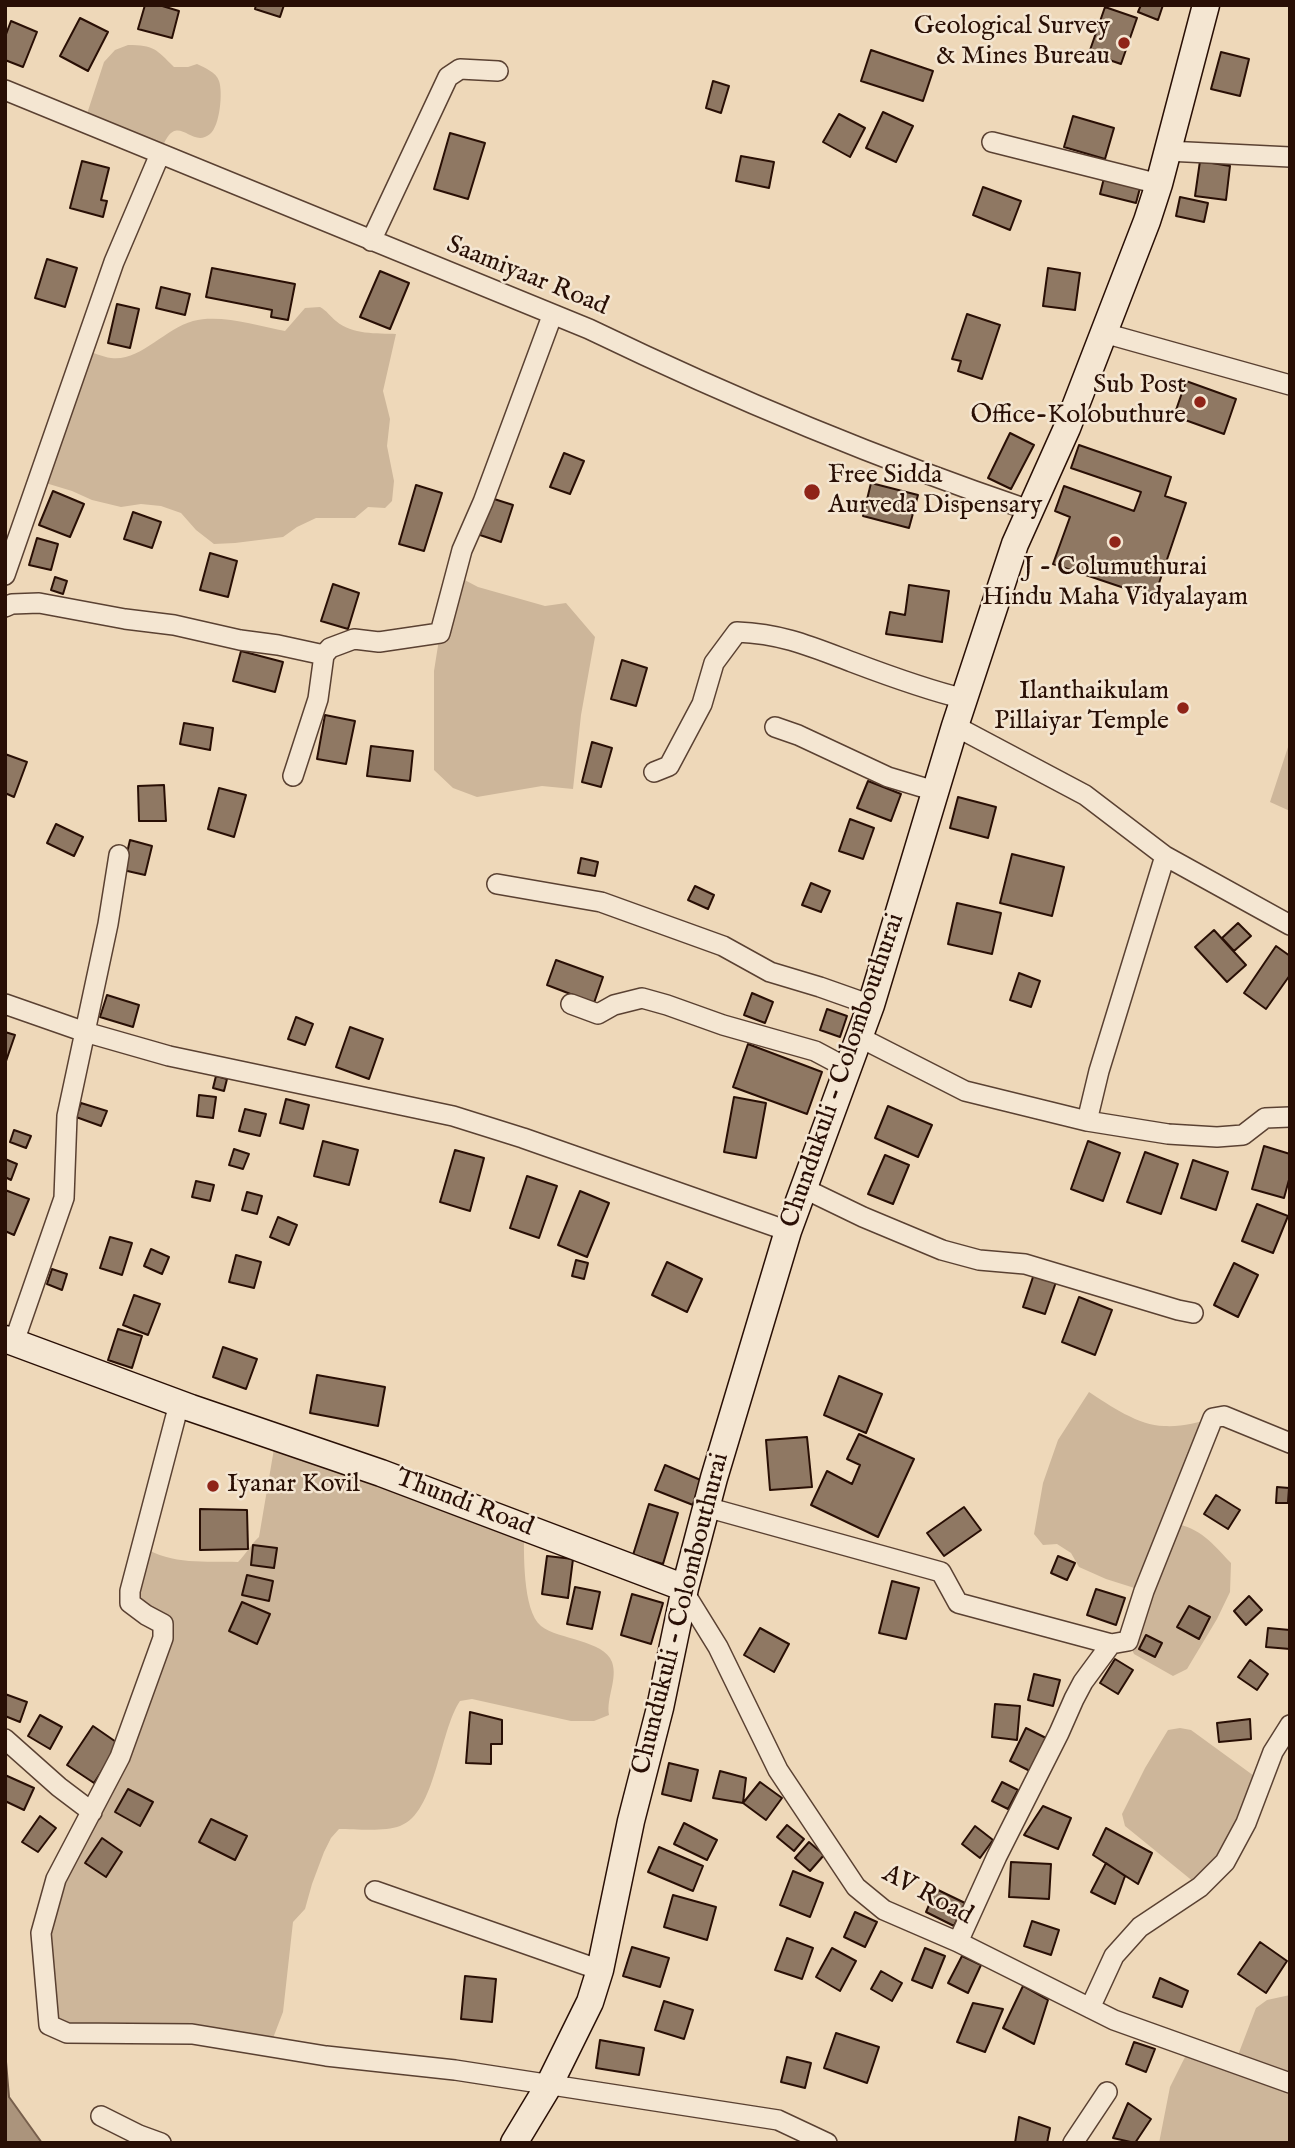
<!DOCTYPE html>
<style>
body{margin:0}
#map{position:relative;width:1295px;height:2148px;overflow:hidden;background:#eed8b9;font-family:"IM FELL English",serif}
canvas{display:block}
.frame{position:absolute;inset:0;border:7px solid #290f05;pointer-events:none}
</style>
<div id="map">
<canvas width="1295" height="2148"></canvas>
<div class="frame"></div>
</div>
<script>
const ctx = document.querySelector('canvas').getContext('2d');
ctx.lineJoin = 'round';
function fillPath(path, color) {
  ctx.fillStyle = color;
  ctx.fill(path, 'evenodd');
}
function stroke(path, color, width, dash) {
  ctx.strokeStyle = color;
  ctx.lineWidth = width;
  ctx.lineCap = dash ? 'butt' : 'round';
  ctx.setLineDash(dash || []);
  ctx.stroke(path);
}
function label(font, color, halo, rows, align = 'center') {
  ctx.font = font + ' "IM FELL English",serif';
  ctx.lineWidth = 5;
  ctx.setLineDash([]);
  ctx.textBaseline = 'middle';
  ctx.strokeStyle = halo;
  ctx.fillStyle = color;
  for (const [text, x, y, turn = 0] of rows) {
    ctx.save();
    ctx.translate(x, y);
    ctx.rotate((+turn || 0) * Math.PI / 180);
    ctx.textAlign = isNaN(turn) ? turn : align;
    if (halo) ctx.strokeText(text, 0, 0);
    ctx.fillText(text, 0, 0);
    ctx.restore();
  }
}
fillPath(new Path2D(`
 M128 45C154 45 156 49 174 67H188L197 64C205 68 216 72 219 81 223 92 220 126 210 134 190 151 176 105 160 154L84 123 104 62 115 50Z
 M320 307C327 311 330 316 336 321 352 335 377 333 396 334L383 391 390 419 387 446 394 481 392 501 385 508 368 507 355 518H316L297 527 283 537 235 543 214 544 196 530 181 513 161 506 141 504 121 507 92 500 72 491 39 481 85 350C93 352 102 357 111 358 140 362 164 329 193 321 222 314 256 326 285 331L305 308Z
 M455 575 478 587 545 606 566 603 595 637 581 715 573 789 542 786 477 797 453 788 434 770V671L440 633Z
 M1290 741V811L1270 802Z
 M1089 1392C1109 1405 1139 1426 1164 1426 1181 1427 1197 1423 1213 1418L1173 1523C1202 1529 1211 1542 1231 1563L1230 1592 1217 1619 1187 1669 1173 1676 1134 1654 1128 1641 1144 1591 1106 1579 1079 1567 1071 1553 1057 1544 1043 1545 1034 1534 1043 1483 1058 1440Z
 M276 1437 524 1527C524 1551 522 1610 541 1626 559 1640 604 1640 612 1662 618 1679 606 1698 609 1715L594 1721H571L472 1699 460 1701C439 1732 436 1813 400 1826 385 1832 356 1829 339 1829L331 1838 324 1852 312 1884 305 1909 293 1922 283 2012 270 2046 49 2025 41 1933 163 1638 130 1603 143 1547C172 1565 205 1561 238 1562 246 1554 251 1544 259 1537Z
 M1180 1728 1191 1730 1261 1781 1200 1887 1125 1826 1122 1814 1145 1768 1168 1730Z
 M1290 1995V2143H1159L1170 2087 1190 2047 1235 2063 1256 2008 1267 2000Z`), '#cdb69a');
const water = new Path2D(`
 M5 2050 9 2097 42 2143H5Z`);
fillPath(water, '#ab947c');
stroke(water, '#775f4c', 2);
const building = new Path2D(`
 M145 5H159L179 11 172 38 138 29Z
 M256 5H284L280 17 255 9Z
 M1141 5H1163L1158 20 1138 12Z
 M1105 7 1137 18 1121 64 1089 53Z
 M80 18 108 32 88 71 60 56Z
 M11 21 37 32 23 67 5 60V37Z
 M871 50 933 71 923 101 861 81Z
 M1221 52 1249 59 1240 96 1211 89Z
 M713 81 729 86 721 113 706 108Z
 M883 112 913 126 896 162 866 148Z
 M839 114 865 128 850 157 823 142Z
 M1073 116 1114 128 1105 159 1064 147Z
 M450 133 485 143 468 199 434 189Z
 M741 156 774 162 769 188 736 181Z
 M82 161 109 168 101 200 107 201 103 217 70 208Z
 M1200 161 1230 166 1226 200 1195 196Z
 M1104 178 1140 188 1136 203 1100 194Z
 M983 187 1021 201 1010 230 973 215Z
 M1180 197 1208 203 1204 222 1176 216Z
 M47 259 77 268 65 307 35 298Z
 M212 268 295 284 288 320 271 317 272 310 206 297Z
 M1048 268 1080 273 1075 310 1043 306Z
 M380 271 409 283 390 329 360 317Z
 M161 287 190 294 185 315 156 308Z
 M117 304 139 309 130 348 108 343Z
 M967 314 1000 325 982 379 958 371 961 361 952 359Z
 M1186 381 1236 399 1224 434 1174 416Z
 M1010 433 1034 445 1011 489 988 478Z
 M1079 445 1171 477 1165 496 1186 503 1154 598 1053 564 1070 517 1055 511 1064 486 1134 511 1141 492 1071 468Z
 M564 453 584 461 570 494 550 487Z
 M871 483 918 495 909 528 863 516Z
 M416 485 442 493 424 551 399 544Z
 M53 491 84 504 70 537 39 525Z
 M491 498 513 505 501 542 480 535Z
 M133 512 161 522 152 548 124 539Z
 M37 538 58 544 51 570 29 565Z
 M210 553 237 561 228 597 200 590Z
 M55 577 67 581 63 594 51 590Z
 M333 584 359 593 348 629 321 621Z
 M909 585 949 591 942 642 886 634 890 612 905 615Z
 M241 651 283 662 275 692 233 681Z
 M622 660 647 668 636 706 611 699Z
 M325 715 355 721 346 764 317 759Z
 M184 723 213 728 210 750 180 744Z
 M592 742 612 748 601 787 582 782Z
 M371 746 413 751 410 781 367 776Z
 M5 754 27 762 14 797 5 793Z
 M868 781 901 794 891 821 857 808Z
 M164 785 166 821H139L138 786Z
 M219 788 246 795 234 837 208 829Z
 M958 797 996 807 988 838 950 828Z
 M850 819 874 828 863 859 839 851Z
 M56 824 83 837 74 856 47 843Z
 M130 840 152 846 145 875 123 870Z
 M1012 854 1064 867 1052 916 1000 903Z
 M581 858 598 862 595 876 578 873Z
 M811 883 830 891 821 912 802 905Z
 M695 886 714 895 708 909 688 900Z
 M957 903 1001 913 992 954 948 944Z
 M1238 923 1251 936 1234 951 1222 938Z
 M1214 930 1246 965 1227 982 1195 947Z
 M1276 946 1290 956V975L1266 1009 1244 993Z
 M556 960 603 977 594 1003 547 985Z
 M1019 973 1040 981 1031 1007 1010 1000Z
 M752 993 773 1002 765 1023 744 1015Z
 M107 995 139 1005 133 1027 100 1017Z
 M827 1009 847 1016 840 1037 820 1030Z
 M296 1017 313 1024 305 1045 288 1039Z
 M350 1027 383 1039 369 1079 336 1067Z
 M5 1032 15 1035 5 1064Z
 M748 1044 822 1072 807 1114 733 1087Z
 M216 1076 227 1079 224 1091 213 1088Z
 M199 1095 216 1097 213 1118 197 1116Z
 M734 1097 766 1103 756 1158 724 1152Z
 M286 1099 309 1105 303 1129 280 1123Z
 M81 1103 107 1111 101 1126 76 1117Z
 M888 1106 932 1125 918 1157 875 1138Z
 M245 1109 266 1114 260 1136 239 1131Z
 M14 1130 31 1136 26 1148 10 1142Z
 M323 1141 358 1150 349 1185 314 1176Z
 M1088 1141 1120 1153 1103 1201 1071 1189Z
 M1264 1146 1290 1154V1176L1284 1198 1252 1189Z
 M234 1149 249 1154 243 1169 229 1165Z
 M455 1150 484 1158 470 1211 440 1202Z
 M1145 1152 1178 1164 1161 1214 1127 1202Z
 M885 1155 909 1165 893 1204 868 1194Z
 M5 1159 17 1164 11 1180 5 1177Z
 M1193 1160 1228 1172 1216 1210 1181 1198Z
 M527 1176 557 1186 539 1238 510 1228Z
 M196 1181 214 1185 210 1201 192 1197Z
 M5 1190 29 1199 14 1235 5 1231Z
 M580 1191 609 1203 587 1257 558 1245Z
 M247 1192 262 1196 257 1214 242 1210Z
 M1257 1204 1288 1216 1273 1253 1242 1241Z
 M278 1217 297 1225 289 1245 270 1237Z
 M110 1237 132 1243 122 1275 100 1268Z
 M151 1249 169 1257 162 1274 144 1266Z
 M236 1255 261 1262 254 1288 229 1282Z
 M576 1260 588 1263 584 1279 572 1276Z
 M667 1262 702 1279 687 1312 652 1295Z
 M1234 1263 1258 1275 1238 1317 1214 1305Z
 M52 1269 67 1274 62 1290 47 1284Z
 M1034 1274 1056 1282 1045 1314 1023 1307Z
 M134 1295 160 1304 148 1335 123 1325Z
 M1079 1297 1112 1310 1095 1355 1062 1342Z
 M118 1329 142 1336 132 1368 108 1360Z
 M223 1347 257 1359 246 1389 213 1377Z
 M317 1375 385 1387 378 1426 310 1413Z
 M839 1376 882 1394 866 1433 824 1415Z
 M859 1434 914 1459 878 1537 811 1505 827 1471 852 1484 860 1465 847 1459Z
 M807 1437 812 1487 770 1490 766 1440Z
 M665 1465 703 1481 693 1505 655 1490Z
 M1277 1487 1289 1488 1288 1503H1276Z
 M1216 1495 1240 1510 1228 1529 1204 1514Z
 M649 1504 678 1513 663 1564 633 1555Z
 M964 1507 981 1530 944 1556 927 1533Z
 M200 1509 247 1510 248 1549 200 1550Z
 M253 1545 277 1548 274 1568 251 1565Z
 M547 1556 573 1559 568 1598 542 1594Z
 M1058 1556 1075 1563 1067 1580 1051 1573Z
 M247 1575 273 1581 269 1601 242 1595Z
 M892 1581 919 1588 906 1639 879 1633Z
 M575 1587 600 1592 592 1629 567 1624Z
 M1096 1589 1125 1598 1116 1625 1087 1615Z
 M632 1594 663 1603 651 1644 621 1635Z
 M1249 1596 1262 1610 1246 1625 1234 1611Z
 M242 1602 270 1614 257 1644 229 1631Z
 M1189 1606 1210 1617 1199 1639 1177 1627Z
 M760 1628 789 1644 774 1672 744 1655Z
 M1268 1628 1290 1630V1649L1266 1647Z
 M1146 1635 1162 1643 1155 1657 1139 1649Z
 M1115 1659 1133 1670 1118 1694 1100 1683Z
 M1250 1660 1268 1674 1257 1690 1238 1677Z
 M1034 1674 1060 1680 1053 1706 1028 1700Z
 M5 1694 27 1702 20 1722 5 1716Z
 M995 1704 1020 1706 1017 1740 992 1737Z
 M470 1712 502 1720V1744H491V1764L466 1763Z
 M40 1715 62 1727 50 1749 28 1736Z
 M1250 1719 1251 1739 1219 1742 1217 1723Z
 M93 1726 119 1744 94 1783 67 1765Z
 M1026 1728 1048 1739 1032 1772 1010 1761Z
 M669 1763 698 1770 691 1801 662 1794Z
 M720 1771 746 1778 743 1803 713 1798Z
 M5 1775 34 1788 24 1810 5 1801Z
 M760 1782 782 1798 766 1820 743 1803Z
 M1002 1782 1018 1790 1008 1809 992 1801Z
 M128 1789 153 1802 140 1826 115 1812Z
 M1043 1806 1071 1818 1058 1849 1024 1835Z
 M40 1816 56 1828 38 1852 22 1842Z
 M211 1819 247 1836 235 1860 199 1842Z
 M684 1823 717 1840 707 1860 674 1844Z
 M787 1825 804 1839 794 1851 777 1837Z
 M975 1826 993 1840 980 1858 962 1844Z
 M1106 1828 1152 1853 1138 1884 1093 1855Z
 M102 1838 122 1852 106 1877 85 1863Z
 M809 1842 824 1855 810 1871 795 1858Z
 M659 1847 703 1866 693 1891 648 1872Z
 M1011 1862 1051 1864 1049 1899 1009 1897Z
 M1106 1863 1125 1876 1115 1904 1091 1892Z
 M793 1871 823 1883 810 1917 780 1905Z
 M936 1889 965 1903 954 1926 926 1912Z
 M673 1895 716 1907 707 1940 664 1927Z
 M855 1912 877 1922 865 1947 844 1937Z
 M1032 1921 1059 1930 1051 1955 1024 1946Z
 M787 1938 813 1948 802 1979 775 1970Z
 M1260 1942 1287 1961 1266 1993 1238 1974Z
 M632 1947 669 1958 660 1987 623 1976Z
 M832 1948 856 1961 840 1991 816 1977Z
 M925 1948 945 1956 932 1988 912 1980Z
 M962 1956 981 1965 968 1993 948 1983Z
 M881 1971 902 1983 892 2001 871 1989Z
 M465 1976 496 1979 492 2022 461 2019Z
 M1160 1978 1188 1991 1182 2007 1153 1997Z
 M1023 1986 1048 2000 1034 2044 1003 2028Z
 M664 2001 693 2010 684 2039 655 2030Z
 M973 2003 1003 2009 985 2052 957 2042Z
 M836 2033 879 2047 867 2083 824 2068Z
 M600 2040 644 2048 639 2075 596 2068Z
 M1134 2042 1155 2049 1146 2072 1126 2064Z
 M787 2057 811 2063 805 2088 781 2082Z
 M1128 2103 1151 2119 1135 2143 1113 2138Z
 M1019 2117 1050 2128 1047 2143H1015Z`);
fillPath(building, '#8f7863');
stroke(building, '#290f05', 2);
const street = new Path2D(`
 M5 90 589 329C732 398 879 459 1029 510
 M992 142 1159 184
 M1167 151 1290 157
 M371 241 448 77 460 69 498 71
 M1104 333 1290 385
 M5 575 114 262 160 154
 M5 607 12 604 39 603 125 619 174 625 240 640 278 645 324 655
 M955 726 1085 795 1165 856 1290 925
 M775 727 798 735 888 777 935 791
 M654 772 669 766 702 704 714 663 737 632C783 634 810 646 852 662 889 676 927 690 965 699
 M293 776 318 699 324 655 330 648 354 639 379 642 440 633 462 550 483 502 552 316
 M497 884 601 902 723 946 770 972 820 987 871 1005
 M5 1004 85 1032 169 1056 453 1116 523 1138 788 1231
 M571 1004 598 1014 614 1005 642 998 667 1005 723 1025 815 1051 847 1068
 M859 1037 965 1091 1087 1121 1168 1134 1217 1137 1243 1135 1265 1118 1290 1117
 M1087 1121 1099 1071 1165 856
 M803 1188 863 1217 942 1250 979 1260 1025 1264 1178 1310 1193 1313
 M14 1342 64 1198 67 1116 108 924 119 855
 M179 1404 130 1591V1603L146 1615 163 1624V1638L120 1757 56 1879 41 1933 49 2025 67 2033 192 2034 326 2056 455 2070 778 2120 827 2143
 M706 1507 941 1572 958 1603 1111 1644
 M684 1592 718 1647 778 1770 856 1887 884 1910 958 1942 1114 2020 1290 2083
 M5 1739 59 1787 92 1812
 M375 1891 600 1970
 M958 1942 997 1856 1059 1733 1074 1699 1083 1682 1111 1644 1128 1641 1144 1591 1213 1418 1224 1416 1290 1443
 M1090 2008 1114 1956 1140 1927 1200 1887 1225 1862 1246 1823 1273 1752 1290 1725
 M101 2116 139 2135 161 2143
 M1073 2143 1107 2092`);
const secondary = new Path2D(`
 M5 1339 191 1408 381 1473 685 1588
 M514 2143 549 2085 590 2002 600 1970 631 1821 660 1708 685 1588 714 1478 788 1231 871 1005 955 726 1015 544 1067 428 1147 221 1159 184 1206 5`);
stroke(street, '#5a4132', 22);
stroke(secondary, '#290f05', 29);
stroke(street, '#f4e6d2', 19);
stroke(secondary, '#f4e6d2', 26);
for (const [x, y, r, color] of [
 [1124,43,7,"#8f2418"],
 [1200,402,7,"#8f2418"],
 [812,492,9,"#8f2418"],
 [1115,542,7,"#8f2418"],
 [1183,708,7,"#8f2418"],
 [213,1486,7,"#8f2418"]
]) {
  const dot = new Path2D();
  dot.arc(x, y, r, 0, 2 * Math.PI);
  ctx.fillStyle = color;
  ctx.fill(dot);
  stroke(dot, '#f4e6d2', 2.5);
}
label('26px', '#290f05', '#f4e6d2', [
 ["Geological Survey",1110,28],
 ["& Mines Bureau",1110,58],
 ["Sub Post",1186,387],
 ["Office-Kolobuthure",1186,417],
 ["Free Sidda",828,477,"left"],
 ["Aurveda Dispensary",828,507,"left"],
 ["J - Columuthurai",1115,569,"center"],
 ["Hindu Maha Vidyalayam",1115,599,"center"],
 ["Ilanthaikulam",1169,693],
 ["Pillaiyar Temple",1169,723],
 ["Iyanar Kovil",227,1486,"left"]
], 'right');
label('26px', '#290f05', '#f4e6d2', [
 ["Saamiyaar Road",527,277,22],
 ["Chundukuli - Colombouthurai",844,1071,-71],
 ["Thundi Road",464,1504,21],
 ["Chundukuli - Colombouthurai",682,1614,-76],
 ["AV Road",927,1896,28]
]);
</script>
